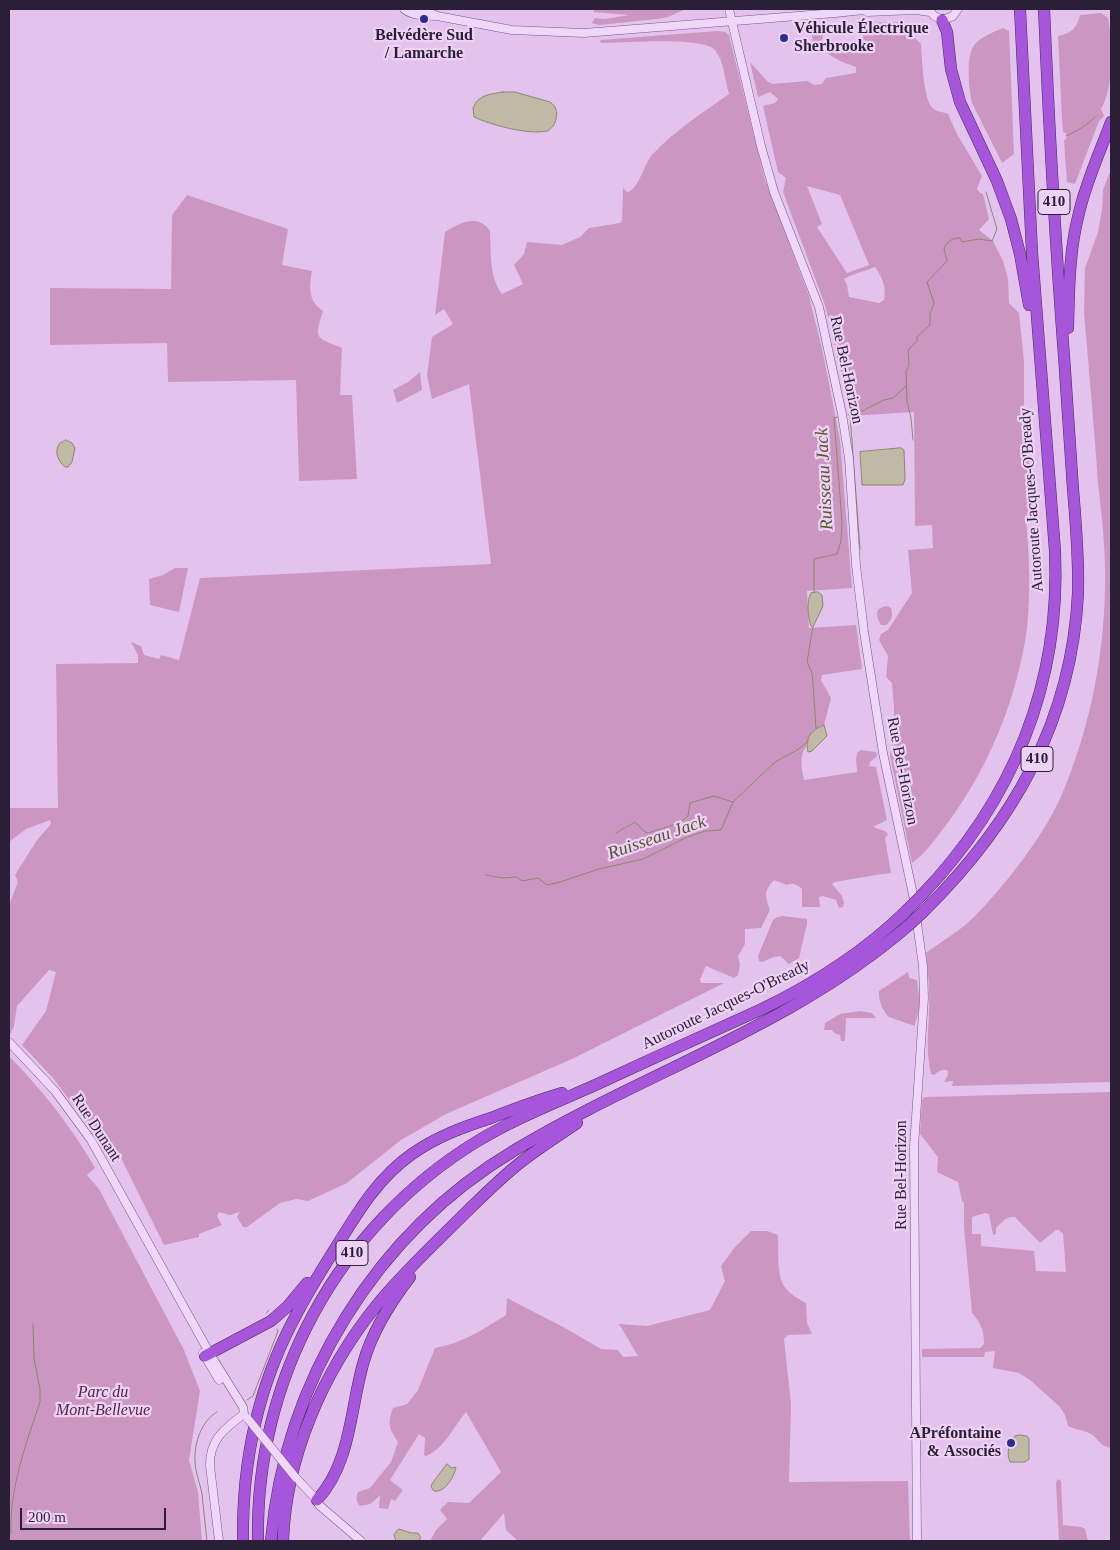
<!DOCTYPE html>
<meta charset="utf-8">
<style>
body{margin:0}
#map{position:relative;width:1120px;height:1550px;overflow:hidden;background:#e3c3ed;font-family:Georgia,serif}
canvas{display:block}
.frame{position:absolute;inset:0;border:10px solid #2b1e37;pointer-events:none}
.scale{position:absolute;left:20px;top:1508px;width:146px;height:22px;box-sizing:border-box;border:2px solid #2b1e37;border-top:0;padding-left:6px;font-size:15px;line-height:18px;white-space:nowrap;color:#2b1e37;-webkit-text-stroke:4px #edd2f5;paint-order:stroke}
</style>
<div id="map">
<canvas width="1120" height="1550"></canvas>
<div class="frame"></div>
<div class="scale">200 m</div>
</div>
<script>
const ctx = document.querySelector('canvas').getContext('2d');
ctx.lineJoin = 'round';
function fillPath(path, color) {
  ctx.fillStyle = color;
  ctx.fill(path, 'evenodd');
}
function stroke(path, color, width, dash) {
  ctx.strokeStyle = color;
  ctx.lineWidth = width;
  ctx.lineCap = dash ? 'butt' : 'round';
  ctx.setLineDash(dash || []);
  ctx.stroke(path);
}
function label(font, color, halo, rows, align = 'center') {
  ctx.font = font + ' Georgia,serif';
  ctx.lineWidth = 4.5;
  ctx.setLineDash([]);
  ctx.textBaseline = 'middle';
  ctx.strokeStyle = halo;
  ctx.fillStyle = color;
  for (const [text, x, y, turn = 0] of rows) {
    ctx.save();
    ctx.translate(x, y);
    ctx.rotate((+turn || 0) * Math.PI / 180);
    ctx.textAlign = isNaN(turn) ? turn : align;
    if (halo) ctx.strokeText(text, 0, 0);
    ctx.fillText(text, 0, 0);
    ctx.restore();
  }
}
fillPath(new Path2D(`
 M595 9H686L668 17 657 19 599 25 592 23 595 18 605 19 629 15 593 12Z
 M1101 13 1108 18C1113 42 1114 88 1101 109L1104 116 1099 121 1075 184 1067 182 1064 141 1067 137 1066 133 1063 132 1062 119 1058 36C1072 33 1077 28 1080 15Z
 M898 22 921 44C922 58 923 94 931 106 934 111 943 112 948 114L957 134 982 176 977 189 980 193 983 194 989 219 979 230 993 241 1003 261 1008 278 1009 303 1019 313 1024 361V411L1034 509 1027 514 1026 518C1029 554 1031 591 1027 628 1017 701 986 775 940 833 932 844 923 855 912 863L890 756 894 729V708L892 683 886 677 888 656 879 640 881 634 888 630 912 593 908 550 933 548 932 525 915 526 914 412 850 416 844 385 825 305 783 192 786 178 778 172 763 106 775 103 778 99 770 92 758 97 750 62 768 82 773 84 807 81 814 85 822 84 826 78 856 73V67L840 61 813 45 811 23H820L823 33 822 41H844L848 52H863V23ZM807 186 840 195 869 265 847 273 817 227 822 224ZM875 267C882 277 887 288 884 300L879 303 849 297 847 285 844 279C848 276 868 270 875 267Z
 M1003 28 1009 31 1014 154 1002 163 972 103C969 89 965 55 975 44 982 36 994 32 1003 28Z
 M717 31 725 32 729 35 765 180 809 296 823 353 840 440 852 588 807 591 809 628 856 625 862 669 822 675 821 680 831 698 824 725C813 729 811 735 807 745 806 748 804 749 803 752 800 761 802 770 804 780L857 772 856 759 857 753 861 750 876 752 877 756 870 762 869 766 876 767 887 820 873 827 885 831 888 834 885 838 891 873C872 875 854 879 835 882L832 884 842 896 844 903 843 907 839 908 836 900 823 896 819 897 820 907H802V889C797 885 793 882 787 885L774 880C763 892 765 895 770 910L761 928 745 929V944L738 956 740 965 738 975 734 978 706 966 700 979 701 983H724L572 1059 446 1114 401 1140 347 1183 308 1201 296 1199 280 1203 247 1227H243L237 1217 240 1212 230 1215 219 1212 217 1216 222 1225 199 1234V1237L164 1245 118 1152 107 1157 86 1122 53 1078 22 1045 46 1011 56 972 49 970 17 1006 14 1026 10 1035 9 1034V905L18 882 15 875 37 840 51 824 50 820 26 829 9 842V808H58L56 664 138 663V655L131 642 141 646 144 655 159 659 161 655 179 660 200 578 491 564 469 384 432 399 427 375 432 337 453 324 444 309 435 315 445 232C459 223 478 213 490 231 491 253 489 276 502 294L523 284 514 265 524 254 527 242 562 245 580 237 589 228 620 223 622 220 623 188 627 192C638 191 644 164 652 155 674 131 702 113 729 94 725 81 724 61 715 50 702 36 623 43 601 43L600 40Z
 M1111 169V1082L952 1086 953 1081 944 1082 948 1075V1071C942 1068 939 1071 934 1075L931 1074C926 1052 928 1034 929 1012 930 992 928 973 926 953 942 941 960 931 974 917 1004 887 1046 833 1062 794 1092 723 1106 647 1105 570 1105 541 1101 512 1098 483 1094 427 1089 370 1084 313L1085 268 1098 232 1102 209 1103 190Z
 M187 195 288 229 282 265 312 271C309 287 308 301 323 311 314 339 315 337 342 348L340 395H352L357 479 299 481 296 380 168 382 167 343 50 345V288L171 289 172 215Z
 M420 372 422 390 397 403 393 390 408 382Z
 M175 568H188L179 612 150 605 149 579 163 575Z
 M888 606 891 608C893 616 892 620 886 625H881C875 615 875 607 888 606Z
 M783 916 807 919V924L799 958 789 964 780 956 774 957 762 962 759 961 758 956 773 920 777 917Z
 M908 972 909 978 917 980C918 990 921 1004 918 1014 917 1019 915 1021 915 1026L889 1017C883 1012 878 999 879 991Z
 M860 1011 872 1013 876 1018H846L845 1041H841L840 1035 834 1033 832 1030H824L825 1023 840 1014Z
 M9 1056C42 1090 71 1126 95 1168L87 1175 99 1189 184 1350 200 1391 189 1460 198 1492 202 1541H9Z
 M1111 1092V1448C1099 1446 1100 1440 1091 1434 1085 1430 1075 1430 1068 1426L1065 1415 1060 1407 1030 1380 1019 1373 993 1368 995 1351 985 1352 984 1357H922V1349L980 1348 984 1344C984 1331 981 1323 972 1313L964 1228V1203L962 1201 958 1182 937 1172 938 1157 920 1134 922 1101 924 1097H926ZM985 1213 989 1214 993 1235 996 1234V1228C1002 1222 1006 1216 1015 1217L1040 1243 1056 1230H1059L1063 1234 1066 1272 1036 1271 1034 1251 981 1246V1234H972V1217Z
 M751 1231H767L778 1235C779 1250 776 1272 784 1286 789 1294 799 1299 806 1303L807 1323 812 1334 788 1335 784 1339 791 1404 789 1482 908 1481 910 1541H518L506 1530 504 1513 480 1541H430L436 1530 447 1519 440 1510 448 1502 469 1503 501 1472 466 1412C454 1426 444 1449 426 1456L424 1455 425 1438 419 1434 390 1480 403 1490 395 1501 391 1499 388 1509 379 1508 380 1496 370 1504 360 1506C356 1502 356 1497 358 1492L370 1488 382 1473 391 1462 398 1442C389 1427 387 1425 393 1408L407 1404 418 1390 435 1348C463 1343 482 1330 506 1315L507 1298 565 1328 601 1349 618 1350 623 1357 638 1356 619 1324 647 1326 710 1310 725 1281 721 1266 735 1247Z
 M1058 1479 1061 1481 1063 1525 1081 1527 1085 1529 1088 1541H1059L1056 1483Z`), '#cb97c2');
const water = new Path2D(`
 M503 92H515L550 102C556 106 558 112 556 119 555 124 552 129 547 131 528 135 491 125 474 117L473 108C478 95 490 94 503 92Z
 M66 440 72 443 75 448 72 462 68 467H65C58 461 54 452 59 444Z
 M901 448 904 450 905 479 903 485H862L860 452Z
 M818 592 822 595 823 606 813 627 811 626C808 617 806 601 811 593Z
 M824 725 827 736 812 751 808 752C805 738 811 730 824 725Z
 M1020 1435 1027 1436 1029 1439V1459L1025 1462H1010C1006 1452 1009 1444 1015 1436Z
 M447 1464 452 1468 456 1467C454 1477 445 1493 434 1491L431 1487 432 1484Z
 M399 1529 411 1533H418L421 1538 418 1541H396L394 1535Z`);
fillPath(water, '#c0b9a5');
stroke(water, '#8e876c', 1);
stroke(new Path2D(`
 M1066 136C1074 133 1089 124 1095 117
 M850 414 860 549
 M848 415 862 411 884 400 893 398 906 386
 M913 440 911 418 907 401 906 372 909 365 908 350 917 341V337L930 325V314L934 303 927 282 947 261 944 249C947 242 951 238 960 238L962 242 979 239 992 241 997 229 986 192
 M814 593V559L837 554 841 541 842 522 834 418 838 417
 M813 627 807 662 812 673 813 684 816 728
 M616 833 635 822 645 832 648 833 679 823 688 816 690 803 714 796 733 802
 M486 875 502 878 517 877 522 881 538 878 547 885 560 882 599 869 643 859 685 838 705 831 721 830 733 802 775 762 799 749 808 741
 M266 1313 269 1310
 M247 1400 253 1396 278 1331 277 1329
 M11 1534C9 1489 26 1444 40 1402V1389L34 1358 33 1324
 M207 1541C205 1526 204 1510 202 1494 200 1483 195 1472 195 1460 194 1443 202 1420 217 1412`), '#8e876c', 1);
const minor = new Path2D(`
 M404 9C412 16 426 16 437 16L512 30 584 33 835 13 873 9
 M420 9 435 15
 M729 9 761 146 774 192 819 307 842 414 849 458 856 565 864 632 883 753 915 904
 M929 9 934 16 943 20 953 16 958 9
 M867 12 916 10 930 12
 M916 916 923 966 924 998 914 1147 917 1541
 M9 1042 55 1091 91 1140 210 1354 243 1407 244 1414
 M203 1353 219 1380
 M296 1478 317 1500 319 1505 361 1541
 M219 1541 210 1466C209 1440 225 1428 244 1414`);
const highway = new Path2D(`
 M942 20 947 32 951 69 960 102 997 181 1011 219 1020 254 1029 305
 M1068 328C1069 290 1069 251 1079 213 1086 182 1100 152 1111 122
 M921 896C1013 800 1061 684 1055 551L1032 252 1020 9
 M924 911C1013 823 1072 721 1078 593 1079 558 1076 524 1073 489 1070 445 1067 400 1064 356 1055 240 1049 125 1044 9
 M205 1356 271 1321 287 1307 307 1283
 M317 1500C351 1463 350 1410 363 1364 372 1331 390 1303 410 1277
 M243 1541C242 1464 258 1387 294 1319 307 1293 323 1268 338 1244 359 1210 379 1177 412 1154 436 1137 463 1127 491 1118 514 1109 538 1100 562 1093
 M258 1541C255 1379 338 1227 476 1142 512 1120 552 1104 591 1087 647 1061 704 1035 760 1010 814 984 864 952 906 911
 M271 1541C285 1381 376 1233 515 1150 645 1072 793 1026 909 925
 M283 1541C286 1456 323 1372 376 1306 397 1280 420 1258 444 1234 469 1210 493 1184 521 1162 539 1148 558 1136 577 1123`);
stroke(minor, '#745a87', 9);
stroke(highway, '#422e55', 12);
stroke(minor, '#f0d6f8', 8);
stroke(highway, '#a755db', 11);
const minorBridge = new Path2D(`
 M248 1419 296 1478`);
const highwayBridge = new Path2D(`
 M906 911 921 896
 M909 925 924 911`);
stroke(minorBridge, '#745a87', 9, []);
stroke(highwayBridge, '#422e55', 12, []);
stroke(minorBridge, '#f0d6f8', 8);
stroke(highwayBridge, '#a755db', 11);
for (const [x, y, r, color] of [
 [424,19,5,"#2f2b95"],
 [784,38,5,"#2f2b95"],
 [1011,1443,5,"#2f2b95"]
]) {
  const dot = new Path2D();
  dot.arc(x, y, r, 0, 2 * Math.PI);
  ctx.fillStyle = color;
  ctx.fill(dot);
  stroke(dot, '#edd2f5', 2);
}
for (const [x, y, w] of [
 [1054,202,32],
 [1037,759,32],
 [352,1253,32]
]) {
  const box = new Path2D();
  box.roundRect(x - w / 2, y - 12.5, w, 25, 4);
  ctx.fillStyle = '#edd2f5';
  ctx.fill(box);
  stroke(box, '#2b1e37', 1);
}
label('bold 15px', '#2b1e37', null, [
 ["410",1054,202],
 ["410",1037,759],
 ["410",352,1253]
]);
label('bold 16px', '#2b1e37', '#edd2f5', [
 ["Véhicule Électrique",794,29],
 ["Sherbrooke",794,47],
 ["Belvédère Sud",424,36,"center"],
 ["/ Lamarche",424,54,"center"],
 ["APréfontaine",1001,1434,"right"],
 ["& Associés",1001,1452,"right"]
], 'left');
label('16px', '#2b1e37', '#edd2f5', [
 ["Rue Bel-Horizon",846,370,78],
 ["Autoroute Jacques-O'Bready",1032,500,-94],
 ["Rue Bel-Horizon",902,771,79],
 ["Autoroute Jacques-O'Bready",726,1005,-26],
 ["Rue Dunant",96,1128,57],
 ["Rue Bel-Horizon",902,1175,-90]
]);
label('italic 16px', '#532545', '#edd2f5', [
 ["Parc du",103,1393],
 ["Mont-Bellevue",103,1411]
]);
label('italic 18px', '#57562d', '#edd2f5', [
 ["Ruisseau Jack",825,479,-93],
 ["Ruisseau Jack",657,838,-19]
]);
</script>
